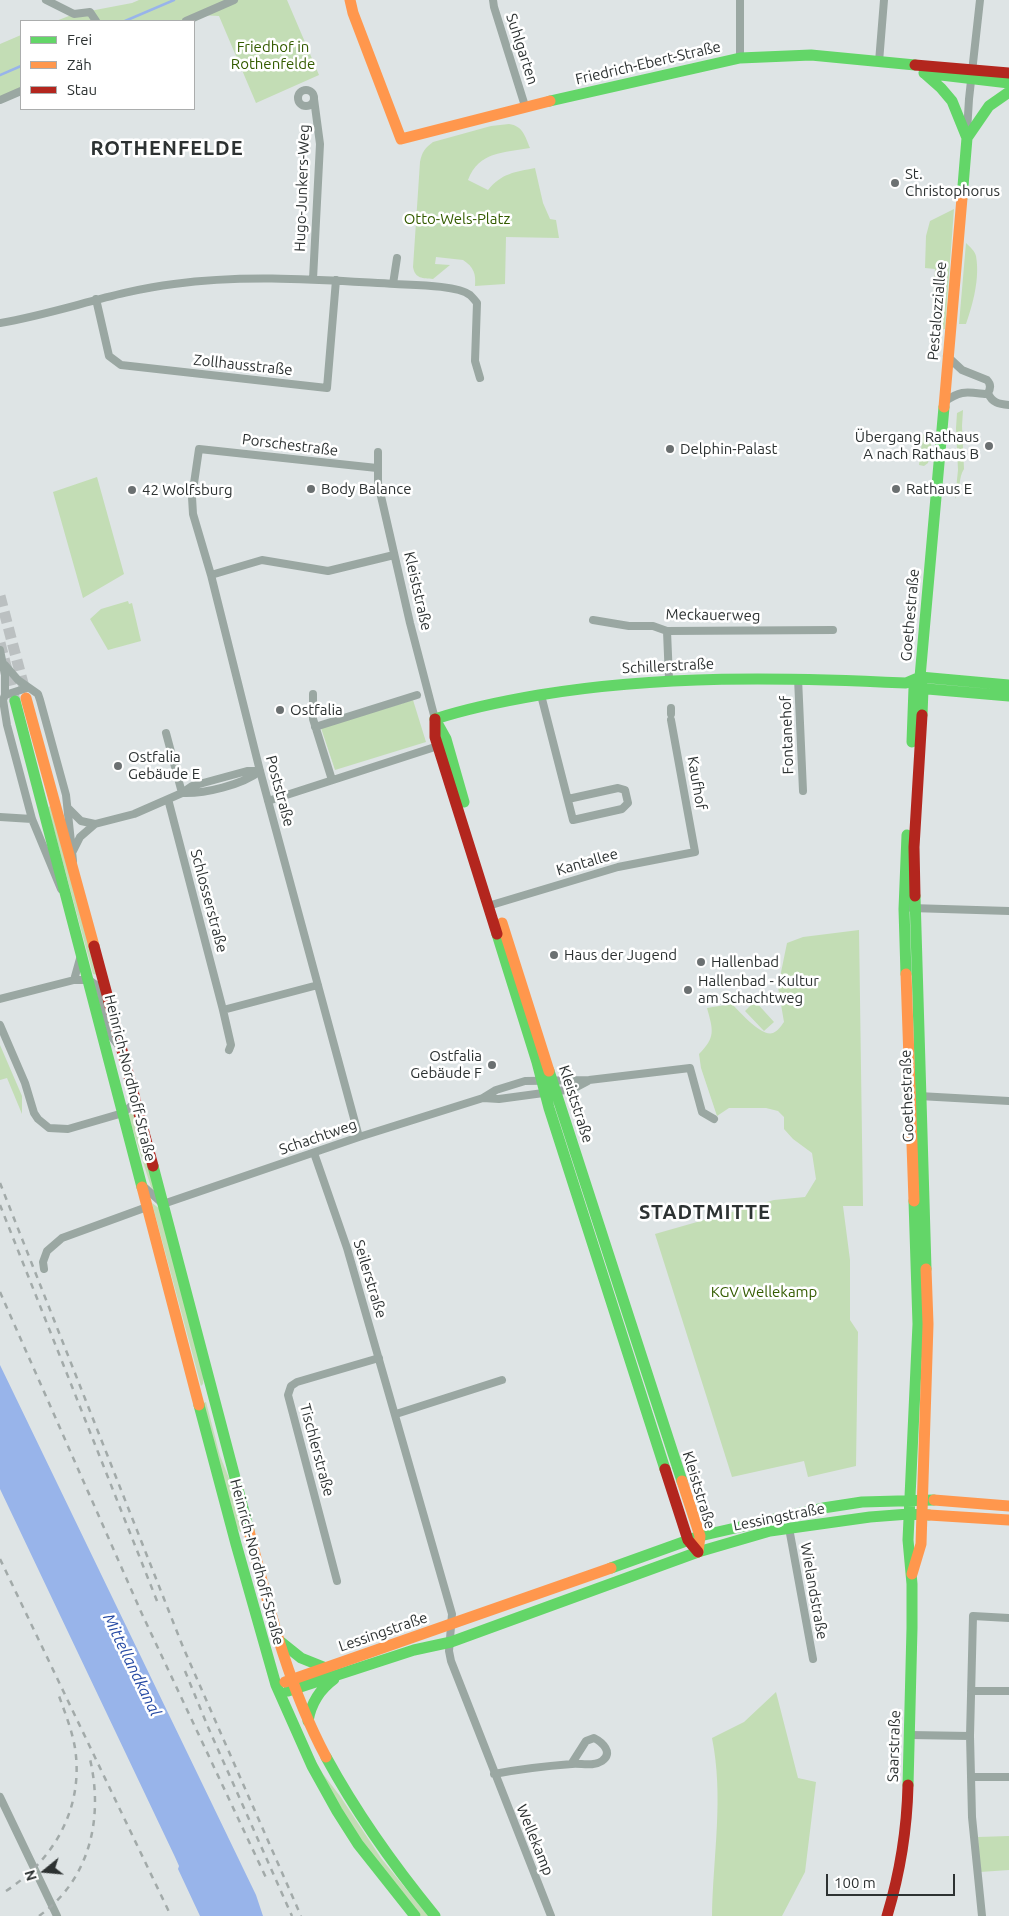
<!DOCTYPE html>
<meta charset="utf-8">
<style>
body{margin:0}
#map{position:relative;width:1009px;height:1916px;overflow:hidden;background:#dee4e5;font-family:Ubuntu,sans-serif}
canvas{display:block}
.legend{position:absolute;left:20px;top:20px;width:175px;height:90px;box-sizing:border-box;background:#fff;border:1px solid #abadad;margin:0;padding:6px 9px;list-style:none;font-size:15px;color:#2d3232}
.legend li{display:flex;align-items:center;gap:10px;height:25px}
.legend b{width:25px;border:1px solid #abadad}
.north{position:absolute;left:20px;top:1846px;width:50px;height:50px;-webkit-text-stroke:4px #fff;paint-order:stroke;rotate:253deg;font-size:14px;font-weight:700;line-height:20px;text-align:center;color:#2d3232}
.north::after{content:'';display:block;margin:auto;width:18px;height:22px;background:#2d3232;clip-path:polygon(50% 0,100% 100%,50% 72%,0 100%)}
.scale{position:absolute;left:826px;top:1874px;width:129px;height:22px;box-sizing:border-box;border:2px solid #2d3232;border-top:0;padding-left:6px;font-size:15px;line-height:18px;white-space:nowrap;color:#2d3232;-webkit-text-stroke:4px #fff;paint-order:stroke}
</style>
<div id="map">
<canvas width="1009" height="1916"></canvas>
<ul class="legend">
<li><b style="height:6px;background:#63d668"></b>Frei</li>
<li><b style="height:6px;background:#ff974d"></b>Zäh</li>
<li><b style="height:6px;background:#b3261e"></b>Stau</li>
</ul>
<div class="north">N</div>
<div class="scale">100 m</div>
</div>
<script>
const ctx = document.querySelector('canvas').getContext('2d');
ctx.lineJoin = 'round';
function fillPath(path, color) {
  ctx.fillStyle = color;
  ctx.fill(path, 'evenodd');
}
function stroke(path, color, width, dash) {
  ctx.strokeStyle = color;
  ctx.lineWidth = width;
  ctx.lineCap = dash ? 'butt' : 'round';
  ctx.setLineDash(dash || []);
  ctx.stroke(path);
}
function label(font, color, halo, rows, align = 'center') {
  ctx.font = font + ' Ubuntu,sans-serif';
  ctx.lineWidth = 5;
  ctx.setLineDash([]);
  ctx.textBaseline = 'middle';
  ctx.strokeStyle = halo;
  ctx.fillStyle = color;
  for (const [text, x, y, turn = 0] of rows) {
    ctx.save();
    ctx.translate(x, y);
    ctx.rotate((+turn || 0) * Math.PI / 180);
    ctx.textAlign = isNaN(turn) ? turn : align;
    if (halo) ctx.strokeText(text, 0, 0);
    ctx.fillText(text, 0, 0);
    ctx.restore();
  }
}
fillPath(new Path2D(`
 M139 0H287L319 75 256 103 219 16 199 15 186 21H56L74 14 132 3Z
 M21 35V91L0 100V44Z
 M509 124C523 126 525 136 530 148 504 153 479 151 468 180L488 190C502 173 515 172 535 168L543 203 550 219 556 220 559 238 506 237 505 284 475 286C476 274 474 267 463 260L436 257 435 264 450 265 433 279C423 278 415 279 413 267L420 162C422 152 425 148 433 142L491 126Z
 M954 209 945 329 931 331 935 269 925 268 926 236 930 221Z
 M966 243C970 247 975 251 976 256 980 278 973 304 966 324H959Z
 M963 410 962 426 964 469C958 478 961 491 955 499L958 470 956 428 957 413Z
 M923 434 930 436 932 439 928 463 924 466 919 465Z
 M97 477 124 574 83 598 53 492Z
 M128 601 129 604 132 603 141 641 108 650 90 619 101 609Z
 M413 700 426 742 335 770 321 728Z
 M51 806 97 975 93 974 48 807Z
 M859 930 863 1206H843L850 1260V1320L858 1332 856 1466 808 1477 804 1461 732 1477 655 1234 774 1200 805 1197 816 1179 812 1153 793 1139 784 1129V1117L778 1111 766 1108H729L717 1116 701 1068 699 1054C716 1037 713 1030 707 1008L732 1004C740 1012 761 1037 773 1033 778 1031 781 1026 784 1022L778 987 787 943 803 937Z
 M755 1001 774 1022 764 1031 745 1011Z
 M0 1045 22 1096V1114L7 1078 0 1080Z
 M135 1112 156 1194 151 1187 128 1115Z
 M152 1203 160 1209 204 1375 203 1384 201 1386Z
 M206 1402 220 1456 231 1483 241 1525V1532H240L236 1526 203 1403Z
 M776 1692 798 1778 816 1782 805 1872 782 1916H712C713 1856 724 1797 712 1738L744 1722Z
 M312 1754 323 1774 340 1796 381 1858 428 1916H421C379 1868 337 1813 312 1754Z
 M1009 1836V1870L980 1872 978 1837Z`), '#c3ddb5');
fillPath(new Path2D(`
 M0 1365 256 1895 263 1916H200L178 1869 179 1866 175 1857 0 1489Z`), '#98b4ea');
stroke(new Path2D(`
 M125 21 174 0
 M0 75 21 66`), '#98b4ea', 2.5);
stroke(new Path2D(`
 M0 596 25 691
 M0 643 15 701`), '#bbc0c1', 11, [11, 5.5]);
stroke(new Path2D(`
 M46 0 74 14 90 12 96 21
 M493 0 494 7 525 106
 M740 0V58
 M186 21 234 0
 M879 62 884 0
 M298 98a8 8 0 1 1 16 0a8 8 0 1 1-16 0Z
 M0 100 21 91
 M967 132 969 99 980 0
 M313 279 320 144 314 99
 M393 284 397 258
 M96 299 109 356 121 365 327 388 336 280
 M0 323C59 313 115 291 174 284 248 274 321 280 395 284 412 285 457 285 470 295 472 297 475 300 477 303L475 361 480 378
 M947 356 962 370 987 380C991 384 991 388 988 393 992 403 999 404 1009 405
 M944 402C961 390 966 392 985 394L988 393
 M378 452V483L410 623 435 719
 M211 575 262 560 328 571 394 555
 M593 620 629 626H653L667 631 833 630
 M667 631 669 679
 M0 650 5 675V695L3 700 7 725 32 819 61 889
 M5 665 18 680 38 694 40 700 66 795 73 861
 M798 678 803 791
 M313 694V719L332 780
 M5 695 27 688
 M541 695 573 820 622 809 628 803 625 790 618 788 568 799
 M671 708V714
 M315 727 417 695
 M166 733 182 793
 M182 793C204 794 242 785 260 771
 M168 799 223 1010 231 1045 229 1050
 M268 801 438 746
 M68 808 81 821 95 824
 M0 817 32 819
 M73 851 80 837 95 824 134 814 182 793 192 786 247 771H260
 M488 906 618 867 695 852 671 720
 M911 908 1009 911
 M74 980 81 955
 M0 999 74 980H89L99 987 112 1037 121 1049
 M223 1010 318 985
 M0 1025 25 1083 34 1113 38 1119 49 1128 68 1129 123 1113 136 1102
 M919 1096 1009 1101
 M483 1098 499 1099 573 1089 588 1081
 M359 1137 260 771 211 575 193 514 192 497 199 449 377 468
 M314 1153 347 1248 452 1614 449 1651 451 1661 551 1916
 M143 1186 163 1204 359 1137 483 1098 496 1090 525 1081 589 1080 690 1068 702 1112 714 1119
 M44 1269 43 1262 47 1251 62 1238 147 1207
 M396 1414 502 1380
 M789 1528 813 1659
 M337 1581 288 1395 291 1386 297 1382 379 1358
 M971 1691H1009
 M910 1735 970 1736
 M494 1774C520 1769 546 1766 572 1764 581 1763 593 1767 602 1761 614 1753 602 1742 594 1738L586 1741 572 1763
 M972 1777H1009
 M0 1797 57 1916
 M982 1916 972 1817 970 1736 973 1616 1009 1618`), '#9aa7a2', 8);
stroke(new Path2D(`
 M924 73 1009 83
 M924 73 941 88 952 101 967 138 962 198
 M550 101 740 58 811 55 915 65
 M967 138 989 106 1009 92
 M916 688 1009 696
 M15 701 142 1187
 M922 715 923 689 920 677 944 407
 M435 719C469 708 504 701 539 695 660 675 783 677 906 683L920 677 1009 685
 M436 721 446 739 464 802
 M912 742 914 688 920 677
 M915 896 926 1269
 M497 934 537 1062 549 1108 665 1469
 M906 974 904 909 907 835
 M549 1071 682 1481
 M153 1166 249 1531
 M199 1405 236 1544 276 1685 312 1766 337 1811 358 1844 415 1916
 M611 1568 700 1536 823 1508 862 1502 934 1500
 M281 1642 301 1658 326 1668
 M288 1691 414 1650 451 1642 698 1552 770 1531 870 1517 909 1514 929 1515
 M308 1721C311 1703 319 1690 334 1679
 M326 1757C357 1814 394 1866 435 1916
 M908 1785 912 1628V1584L908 1540 918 1324 914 1201`), '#63d668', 11);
stroke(new Path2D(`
 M350 0 353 13 401 139 550 101
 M944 407 962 198
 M26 698 94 946
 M502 923 549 1071
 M906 974 914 1201
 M142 1187 199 1405
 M682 1481 700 1536 698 1552
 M934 1500 1009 1506
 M929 1515 1009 1520
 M249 1531C269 1608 288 1686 326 1757
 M912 1574 921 1544 928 1324 926 1269
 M285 1682 611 1568`), '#ff974d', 11);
stroke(new Path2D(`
 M915 65 1009 73
 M435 719V737L497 934
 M915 896 914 847 922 715
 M94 946 153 1166
 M665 1469 688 1540 698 1552
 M887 1916C900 1873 907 1830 908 1785`), '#b3261e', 11);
stroke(new Path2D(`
 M0 1183 183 1647 301 1916
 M0 1205 159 1606
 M0 1292 142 1614 268 1882
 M0 1559 171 1916
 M185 1671 208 1727 292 1916
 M6 1891C55 1859 84 1807 75 1748 72 1730 65 1713 59 1696
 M39 1916C92 1878 104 1814 89 1755`), '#a2aaa9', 2.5, [6, 6]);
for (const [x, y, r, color] of [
 [895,183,5,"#6b7071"],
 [989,446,5,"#6b7071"],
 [670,449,5,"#6b7071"],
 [311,489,5,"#6b7071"],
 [896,489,5,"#6b7071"],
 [132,490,5,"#6b7071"],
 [280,710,5,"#6b7071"],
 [118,766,5,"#6b7071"],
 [554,955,5,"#6b7071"],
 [701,962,5,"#6b7071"],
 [688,990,5,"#6b7071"],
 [492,1065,5,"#6b7071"]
]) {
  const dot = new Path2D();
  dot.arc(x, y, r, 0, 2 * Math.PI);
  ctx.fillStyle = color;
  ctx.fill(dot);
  stroke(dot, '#fff', 2);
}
label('15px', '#345c00', '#fff', [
 ["Friedhof in",273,47],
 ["Rothenfelde",273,64],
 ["Otto-Wels-Platz",457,219],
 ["KGV Wellekamp",764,1292]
]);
label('15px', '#2d3232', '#fff', [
 ["Suhlgarten",522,49,72],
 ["Friedrich-Ebert-Straße",648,63,-13],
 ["Hugo-Junkers-Weg",302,188,-88],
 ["Pestalozziallee",937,311,-85],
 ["Zollhausstraße",243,365,6],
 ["Porschestraße",290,445,7],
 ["Kleiststraße",418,591,77],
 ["Meckauerweg",713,615,1],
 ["Goethestraße",910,615,-85],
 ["Schillerstraße",668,666,-3],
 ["Fontanehof",787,735,-92],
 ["Kaufhof",697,783,80],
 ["Poststraße",280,791,75],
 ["Kantallee",587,862,-16],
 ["Schlosserstraße",209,901,75],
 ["Heinrich-Nordhoff-Straße",130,1078,76],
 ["Goethestraße",907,1096,-92],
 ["Kleiststraße",576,1104,72],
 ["Schachtweg",318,1137,-19],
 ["Seilerstraße",370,1279,73],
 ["Tischlerstraße",317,1450,75],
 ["Kleiststraße",699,1490,73],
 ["Lessingstraße",779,1517,-11],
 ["Heinrich-Nordhoff-Straße",257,1562,75],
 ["Wielandstraße",814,1591,80],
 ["Lessingstraße",383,1632,-19],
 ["Saarstraße",894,1746,-88],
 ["Wellekamp",535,1840,68]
]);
label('15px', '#2d3232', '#fff', [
 ["St.",905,174],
 ["Christophorus",905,191],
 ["Übergang Rathaus",979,437,"right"],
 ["A nach Rathaus B",979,454,"right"],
 ["Delphin-Palast",680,449],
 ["Body Balance",321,489],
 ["Rathaus E",906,489],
 ["42 Wolfsburg",142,490],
 ["Ostfalia",290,710],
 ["Ostfalia",128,757],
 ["Gebäude E",128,774],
 ["Haus der Jugend",564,955],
 ["Hallenbad",711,962],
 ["Hallenbad - Kultur",698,981],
 ["am Schachtweg",698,998],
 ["Ostfalia",482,1056,"right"],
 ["Gebäude F",482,1073,"right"]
], 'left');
label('italic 16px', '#264aa4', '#fff', [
 ["Mittellandkanal",132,1665,64]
]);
ctx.letterSpacing = '1px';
label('bold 20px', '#2d3232', '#fff', [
 ["ROTHENFELDE",167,148],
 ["STADTMITTE",705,1212]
]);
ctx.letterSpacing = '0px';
</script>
